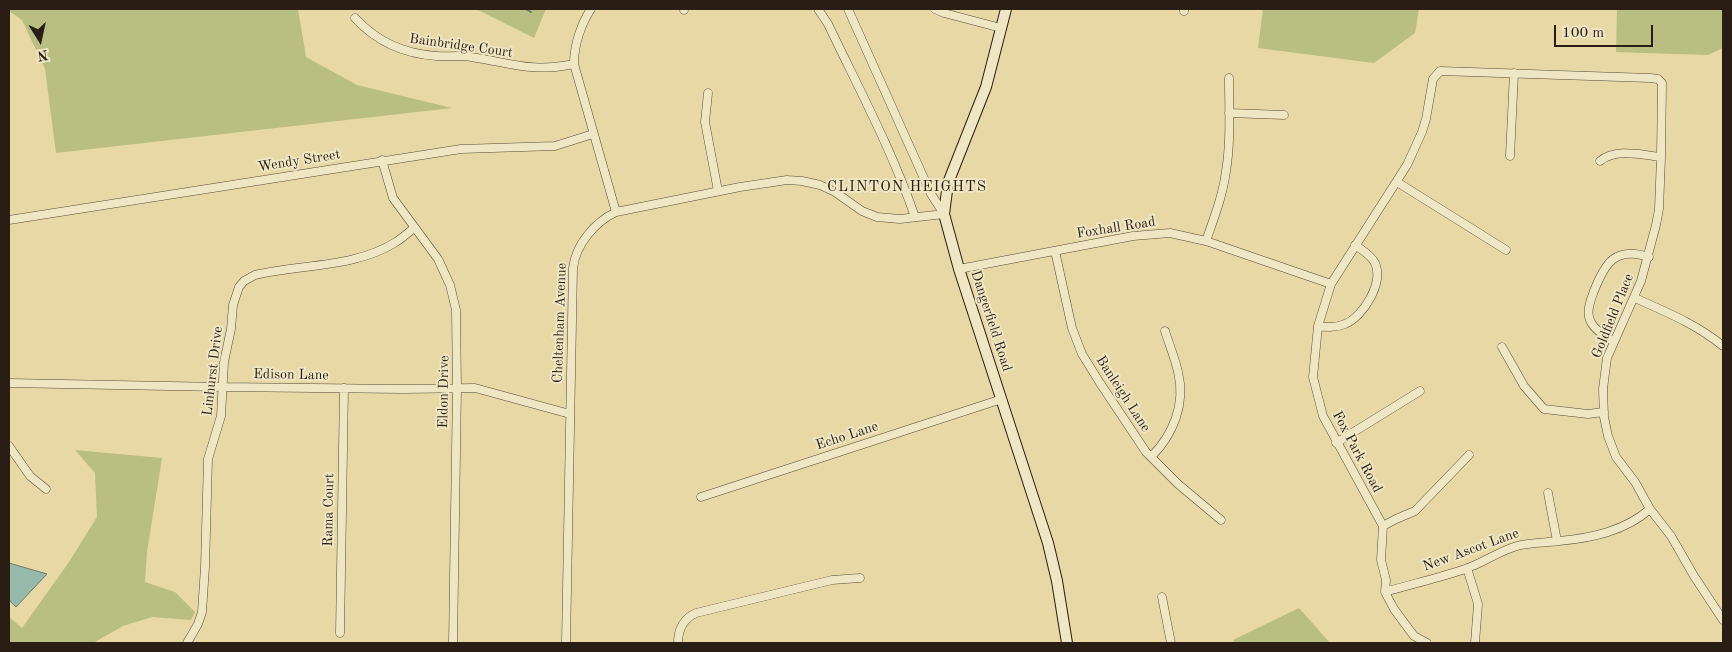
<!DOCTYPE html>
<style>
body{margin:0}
#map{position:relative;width:1732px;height:652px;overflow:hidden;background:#e7d8a5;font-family:"Old Standard TT",serif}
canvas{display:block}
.frame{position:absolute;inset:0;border:10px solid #291d14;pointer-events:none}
.north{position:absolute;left:15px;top:15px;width:50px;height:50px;-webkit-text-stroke:4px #efe6c4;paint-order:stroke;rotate:170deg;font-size:14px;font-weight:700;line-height:20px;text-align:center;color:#291d14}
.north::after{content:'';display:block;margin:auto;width:18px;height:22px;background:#291d14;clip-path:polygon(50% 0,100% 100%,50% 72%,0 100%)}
.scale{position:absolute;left:1554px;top:25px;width:99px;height:22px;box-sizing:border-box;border:2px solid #291d14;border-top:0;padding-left:6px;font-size:15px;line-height:18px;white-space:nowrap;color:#291d14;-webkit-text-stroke:4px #efe6c4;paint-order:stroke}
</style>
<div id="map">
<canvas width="1732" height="652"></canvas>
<div class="frame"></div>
<div class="north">N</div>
<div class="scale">100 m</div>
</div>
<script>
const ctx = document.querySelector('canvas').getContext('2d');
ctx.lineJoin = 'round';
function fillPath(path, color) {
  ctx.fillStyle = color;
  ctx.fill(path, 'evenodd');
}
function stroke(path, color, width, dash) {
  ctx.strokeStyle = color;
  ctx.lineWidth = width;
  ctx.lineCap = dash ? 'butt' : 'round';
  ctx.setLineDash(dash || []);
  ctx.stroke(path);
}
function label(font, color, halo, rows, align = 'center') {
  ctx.font = font + ' "Old Standard TT",serif';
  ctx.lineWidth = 4;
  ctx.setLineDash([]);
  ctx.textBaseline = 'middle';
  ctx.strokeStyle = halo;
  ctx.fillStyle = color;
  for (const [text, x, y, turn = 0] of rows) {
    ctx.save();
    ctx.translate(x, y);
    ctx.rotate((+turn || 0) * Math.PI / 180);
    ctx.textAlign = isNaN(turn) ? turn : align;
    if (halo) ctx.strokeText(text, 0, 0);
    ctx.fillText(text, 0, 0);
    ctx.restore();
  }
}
fillPath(new Path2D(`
 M9 9H298L306 57 357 85 452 108 56 153 45 69 22 20 9 11Z
 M476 9H546L534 38Z
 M1263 9H1419L1415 33 1374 63 1258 48Z
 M1617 9H1723V48L1708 55 1616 52Z
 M75 450 162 458 147 552 145 582 175 592 195 612 191 620 152 617 123 626 93 643H9V617L22 628 69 562 97 517 95 473Z
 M1299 608 1330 643H1235L1233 640Z`), '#b9be83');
const water = new Path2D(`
 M9 563 47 574 16 607 9 600Z`);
fillPath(water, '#97b9ac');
stroke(water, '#6b7b6f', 1);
stroke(new Path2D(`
 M526 9 531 12`), '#6b7b6f', 2);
const street = new Path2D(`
 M591 9C581 24 574 45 574 64L616 212
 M684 9V10
 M818 9 828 24C858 87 892 150 915 217
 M935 9 944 13 1001 28
 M1184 11V9
 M355 18C377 42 404 54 437 56 448 57 460 55 471 57 512 63 532 73 574 64
 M708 93 705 122 718 191
 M1229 113 1284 115
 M1510 156 1514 73
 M382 160 393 198 438 259 450 285 456 310 457 388 453 643
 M1600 161C1616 148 1642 155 1661 157
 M1397 182 1506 250
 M9 220 461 149 555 146 593 134
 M1206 241C1214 218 1223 195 1226 171 1231 141 1229 109 1229 78
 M1055 251 1072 328 1082 354 1100 383 1146 452 1178 484 1221 520
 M959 269 1133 236 1170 233 1206 241 1331 284
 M1635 298C1666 312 1696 324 1723 346
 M1318 326C1327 327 1336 328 1345 324 1363 317 1384 283 1375 263 1371 255 1362 250 1355 245
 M1613 341C1606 336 1597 332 1592 324 1585 313 1590 302 1594 291 1605 263 1615 246 1649 257
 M1502 347 1524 386 1544 409 1588 414 1604 412
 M9 383 222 387 404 389 475 388 570 414
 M1336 443 1420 391
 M9 446 30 476 46 489
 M1151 457C1173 435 1186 404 1178 372 1175 358 1169 344 1165 331
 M1548 493 1557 541
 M701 497 1002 399
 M1383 526 1396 519 1415 511 1469 455
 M1467 568 1478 604 1475 643
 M1385 592C1412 584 1439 578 1465 569 1483 563 1499 551 1517 546 1531 542 1545 543 1559 541 1592 538 1625 531 1650 509
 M1162 597 1171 643
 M340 633 344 388
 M187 643 198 624 202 612 205 567 208 459 221 416 224 362 231 329 233 305 239 287 244 281 255 275C301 264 355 268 396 242 402 238 408 233 414 228
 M566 643 573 268C576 244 595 222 616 212L740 187 787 180 802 181 820 185 835 192 862 211 877 217 900 219 944 214 931 194 848 9
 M678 643C678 630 683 619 696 613L832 580 860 578
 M1427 643 1414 636 1394 609 1385 592 1386 580 1381 560 1383 526 1323 416 1313 377 1318 326 1331 284 1407 165 1422 132 1426 119 1433 79 1440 71 1650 78 1658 79 1662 83 1661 157 1659 209 1656 225 1641 281 1607 358 1603 389 1604 417 1608 436 1616 457 1635 482 1650 509 1671 536 1694 576 1723 620`);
const secondary = new Path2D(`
 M1006 9 986 87 948 183 944 214 959 269 1048 543 1057 581 1067 643`);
stroke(street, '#584c38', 9);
stroke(secondary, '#291d14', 12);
stroke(street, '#efe6c4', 8);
stroke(secondary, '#efe6c4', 10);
label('14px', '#291d14', '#efe6c4', [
 ["Bainbridge Court",461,46,8],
 ["Wendy Street",299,161,-9],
 ["Foxhall Road",1116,228,-9],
 ["Goldfield Place",1613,316,-68],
 ["Dangerfield Road",991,321,72],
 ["Cheltenham Avenue",560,323,-88],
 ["Linhurst Drive",213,371,-83],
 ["Edison Lane",291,375,1],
 ["Eldon Drive",444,392,-89],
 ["Banleigh Lane",1123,394,57],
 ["Echo Lane",847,436,-18],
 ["Fox Park Road",1357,452,62],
 ["Rama Court",329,510,-89],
 ["New Ascot Lane",1471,550,-20]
]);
ctx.letterSpacing = '1px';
label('15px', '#291d14', '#efe6c4', [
 ["CLINTON HEIGHTS",907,187]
]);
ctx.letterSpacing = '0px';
</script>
